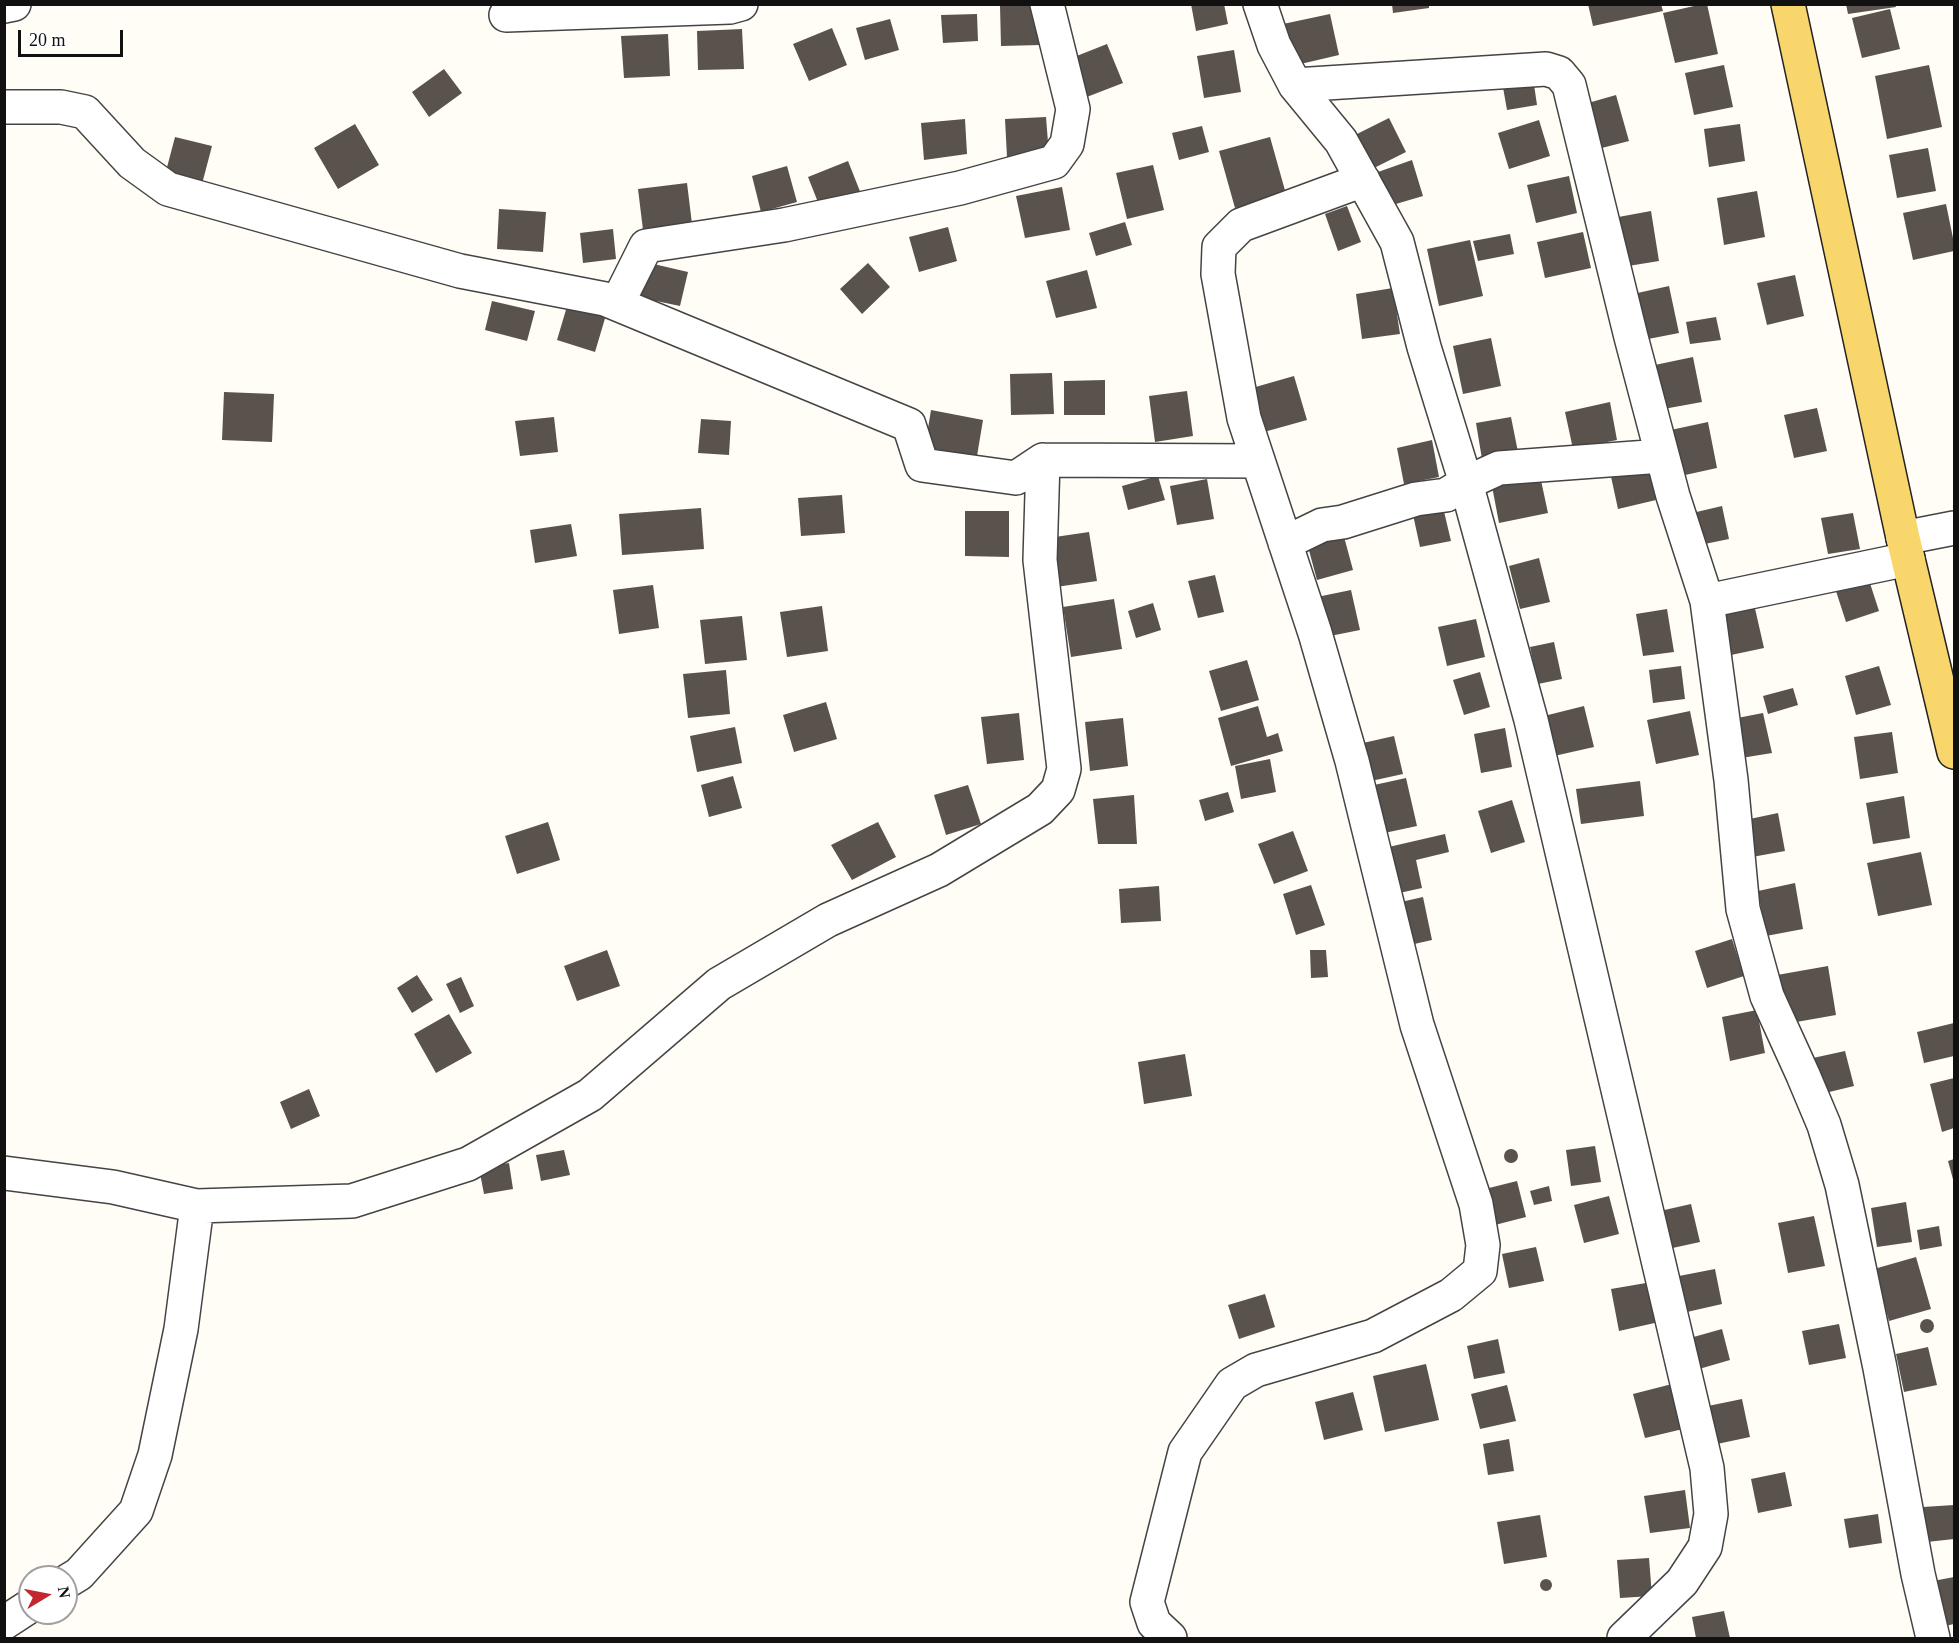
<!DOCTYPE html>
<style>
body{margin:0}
#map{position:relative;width:1959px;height:1643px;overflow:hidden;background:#fffdf5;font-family:"Times New Roman",serif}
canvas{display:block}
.frame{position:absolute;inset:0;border:6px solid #111;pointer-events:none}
.north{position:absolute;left:18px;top:1565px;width:60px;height:60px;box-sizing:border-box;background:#fff;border:2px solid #a0a0a0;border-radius:50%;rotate:80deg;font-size:16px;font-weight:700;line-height:24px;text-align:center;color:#111}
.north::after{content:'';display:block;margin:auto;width:21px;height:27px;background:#c4262e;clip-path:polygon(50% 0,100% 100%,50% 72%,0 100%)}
.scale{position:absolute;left:18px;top:30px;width:105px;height:27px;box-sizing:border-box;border:3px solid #111;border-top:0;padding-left:8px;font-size:18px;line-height:21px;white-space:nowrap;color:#111;-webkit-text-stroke:4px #fff;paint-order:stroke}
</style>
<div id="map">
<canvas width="1959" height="1643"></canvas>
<div class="frame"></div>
<div class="north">N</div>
<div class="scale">20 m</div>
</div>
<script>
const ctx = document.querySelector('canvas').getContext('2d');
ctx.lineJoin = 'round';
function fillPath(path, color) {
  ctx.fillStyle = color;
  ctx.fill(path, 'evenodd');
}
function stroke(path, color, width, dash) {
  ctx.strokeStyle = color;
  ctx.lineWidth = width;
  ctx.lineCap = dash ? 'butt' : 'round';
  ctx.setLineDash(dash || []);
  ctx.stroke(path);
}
fillPath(new Path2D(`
 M1191 4H1224L1228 24 1196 31Z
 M1392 4H1429V8L1393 13Z
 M1588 4H1661L1663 11 1593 26Z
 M1703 4H1707L1718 54 1675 63 1663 13Z
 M1846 4H1895L1896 7 1848 14Z
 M1041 5V45L1001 46 1000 6Z
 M1890 9 1900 49 1862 58 1852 18Z
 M977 14 978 41 943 43 941 15Z
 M1330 14 1339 55 1292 66 1283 24Z
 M890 19 899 50 865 60 856 28Z
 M832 28 847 65 809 81 793 44Z
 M742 29 744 69 698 70 697 31Z
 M668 34 670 76 624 78 621 36Z
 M1107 44 1123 83 1079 100 1064 61Z
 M1234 50 1241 92 1204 98 1197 56Z
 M1724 65 1733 107 1694 115 1685 73Z
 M1929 65 1942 127 1887 139 1875 76Z
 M444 69 462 93 429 117 412 92Z
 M1532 71 1537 105 1507 110 1501 76Z
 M1616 95 1629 141 1594 150 1581 105Z
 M1046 117 1049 155 1007 157 1005 119Z
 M1389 118 1406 152 1370 170 1353 136Z
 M965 119 967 154 924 160 921 123Z
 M1539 120 1550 156 1509 169 1498 133Z
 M355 124 379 165 338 189 314 148Z
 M1740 124 1745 161 1709 167 1704 129Z
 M1202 126 1209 152 1179 160 1172 133Z
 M175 137 212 146 202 184 165 175Z
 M1270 137 1286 194 1235 208 1219 151Z
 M1928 148 1936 191 1897 198 1889 155Z
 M1412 160 1423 196 1389 206 1378 172Z
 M848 161 863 199 823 215 808 177Z
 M1153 165 1164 210 1127 219 1116 173Z
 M787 166 797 202 761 212 752 176Z
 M1569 176 1577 213 1536 223 1527 185Z
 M687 183 692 224 643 230 638 189Z
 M1062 187 1070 230 1025 238 1016 196Z
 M1757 191 1765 237 1724 245 1717 198Z
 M1946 204 1954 243V251L1913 260 1903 213Z
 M1347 206 1361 242 1338 251 1325 214Z
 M499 209 546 212 543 252 497 249Z
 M1651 211 1659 261 1622 267 1613 218Z
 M1125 222 1132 245 1096 256 1089 233Z
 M948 227 957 261 919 272 909 237Z
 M613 229 616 259 583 263 580 233Z
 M1583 232 1591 268 1545 278 1537 242Z
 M1510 234 1514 254 1478 261 1473 241Z
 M1470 240 1483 296 1439 306 1427 249Z
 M645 262 688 272 680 306 637 297Z
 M868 263 890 287 862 314 840 289Z
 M1087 270 1097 308 1056 318 1046 281Z
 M1795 275 1804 316 1767 325 1757 283Z
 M1669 286 1679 333 1643 340 1633 294Z
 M1393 288 1400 334 1362 339 1356 294Z
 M492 301 535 311 527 341 485 330Z
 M568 303 606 315 595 352 557 340Z
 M1716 317 1721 340 1690 344 1686 322Z
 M1491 338 1501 386 1463 394 1453 346Z
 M1693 357 1702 402 1658 410 1650 366Z
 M1052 373 1054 414 1011 415 1010 374Z
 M1294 376 1307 420 1264 432 1252 388Z
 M1105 380V415H1064V381Z
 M1187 391 1193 436 1155 442 1149 396Z
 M224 392 274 394 272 442 222 440Z
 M1610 402 1617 440 1573 449 1565 412Z
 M1817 408 1827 451 1794 458 1784 415Z
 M931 410 983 420 976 462 924 453Z
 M554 417 558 452 520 456 515 421Z
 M1511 417 1518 452 1482 459 1476 423Z
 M701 419 731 421 729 455 698 453Z
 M1708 422 1717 468 1676 477 1666 431Z
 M1432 440 1439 477 1404 484 1397 448Z
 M1647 463 1656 500 1618 509 1610 472Z
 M1539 471 1548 513 1499 523 1491 481Z
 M1158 476 1165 500 1128 510 1122 486Z
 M1207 479 1214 519 1177 525 1170 486Z
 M842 495 845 533 801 536 798 498Z
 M1442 503 1451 541 1420 547 1412 510Z
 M1722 506 1729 539 1695 546 1688 514Z
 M701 508 704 549 622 555 619 514Z
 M965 511H1009V557L965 556Z
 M1853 513 1860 549 1828 554 1821 518Z
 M571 524 577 556 535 563 530 530Z
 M1089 532 1097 581 1056 587 1048 538Z
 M1343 533 1353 570 1317 580 1307 543Z
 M1539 558 1550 602 1520 609 1509 566Z
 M1867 574 1879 611 1846 622 1834 585Z
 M1215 575 1224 612 1198 618 1188 581Z
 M653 585 659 628 619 634 613 590Z
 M1351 590 1360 630 1325 637 1317 597Z
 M1114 599 1122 649 1071 657 1063 607Z
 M1153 603 1161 630 1136 638 1128 611Z
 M1754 604 1764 648 1731 655 1721 611Z
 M822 606 828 651 787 657 780 612Z
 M1667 609 1674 652 1643 656 1636 614Z
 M742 616 747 660 705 664 700 620Z
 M1476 619 1485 657 1447 666 1438 627Z
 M1554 642 1562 679 1538 684 1530 647Z
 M1247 660 1259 700 1221 711 1209 671Z
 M1681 666 1685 699 1653 703 1649 670Z
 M1879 666 1891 705 1856 715 1845 676Z
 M726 670 730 714 688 718 683 674Z
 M1480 672 1490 707 1464 715 1453 680Z
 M1793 688 1798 705 1768 714 1763 696Z
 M826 702 837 739 794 752 783 715Z
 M1258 706 1267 737 1278 733 1283 751 1231 766 1218 718Z
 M1584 706 1594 747 1554 756 1544 716Z
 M1690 711 1699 755 1656 764 1647 720Z
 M1019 713 1024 760 987 764 981 717Z
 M1763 713 1772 753 1735 759 1727 720Z
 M1123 718 1128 766 1090 771 1085 722Z
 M735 727 742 763 697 772 690 736Z
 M1505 728 1512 767 1481 773 1474 734Z
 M1892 732 1898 773 1860 779 1854 737Z
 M1394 736 1403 774 1371 781 1363 743Z
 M1270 759 1276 792 1241 799 1235 766Z
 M733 776 742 808 709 817 701 785Z
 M1406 778 1417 826 1375 835 1365 787Z
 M1640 781 1644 816 1581 824 1576 789Z
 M968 785 981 824 946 835 934 795Z
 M1228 792 1234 812 1205 821 1199 800Z
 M1134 795 1137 844H1098L1093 799Z
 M1904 796 1910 838 1873 844 1866 803Z
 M1512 800 1525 842 1491 853 1478 811Z
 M1778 813 1785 851 1752 857 1745 820Z
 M548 822 560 860 517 874 505 836Z
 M878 822 896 857 852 880 831 845Z
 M1293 831 1308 871 1274 884 1258 844Z
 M1445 834 1449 852 1416 860 1422 888 1390 895 1380 849Z
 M1921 852 1932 905 1878 916 1867 863Z
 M1795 883 1803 929 1766 936 1758 891Z
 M1311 885 1325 925 1296 935 1283 894Z
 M1159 886 1161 921 1121 923 1119 889Z
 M1423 897 1432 940 1401 947 1392 904Z
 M1732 939 1744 976 1707 988 1695 951Z
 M607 950 620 986 577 1001 564 966Z
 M1310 950H1326L1328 977 1311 978Z
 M1828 966 1836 1015 1785 1024 1777 975Z
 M417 975 433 1000 412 1013 397 988Z
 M461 977 474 1006 460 1013 446 984Z
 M1757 1010 1765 1053 1730 1061 1722 1017Z
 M449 1014 472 1053 436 1073 414 1034Z
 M1954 1023V1056L1924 1063 1917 1032Z
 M1845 1051 1854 1086 1821 1094 1813 1058Z
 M1185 1054 1192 1096 1144 1104 1138 1062Z
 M1954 1078V1128L1942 1132 1930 1084Z
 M309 1089 320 1116 291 1129 280 1102Z
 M1595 1146 1601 1182 1571 1186 1566 1150Z
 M1504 1156a7 7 0 1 1 14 0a7 7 0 1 1-14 0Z
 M564 1150 570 1175 541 1181 536 1155Z
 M1954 1159V1183L1948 1161Z
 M509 1163 513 1189 484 1194 479 1168Z
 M1517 1181 1526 1217 1491 1226 1481 1190Z
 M1549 1186 1552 1201 1534 1205 1530 1191Z
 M1609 1196 1619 1234 1584 1243 1574 1205Z
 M1906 1202 1912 1242 1877 1247 1871 1208Z
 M1691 1204 1700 1242 1668 1249 1660 1211Z
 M1814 1216 1825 1266 1788 1273 1778 1223Z
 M1939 1226 1942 1246 1920 1250 1917 1230Z
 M1536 1247 1544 1281 1509 1288 1502 1254Z
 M1916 1257 1931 1309 1889 1321 1874 1269Z
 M1715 1269 1722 1304 1687 1312 1679 1276Z
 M1646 1283 1659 1322 1619 1331 1611 1289Z
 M1265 1294 1275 1327 1239 1339 1228 1305Z
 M1920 1326a7 7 0 1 1 14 0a7 7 0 1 1-14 0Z
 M1839 1324 1846 1358 1809 1365 1802 1331Z
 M1722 1329 1730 1360 1699 1369 1690 1338Z
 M1498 1339 1505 1373 1474 1379 1467 1346Z
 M1928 1347 1937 1385 1904 1392 1896 1354Z
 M1426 1364 1439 1420 1385 1432 1373 1376Z
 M1672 1384 1683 1429 1645 1438 1633 1394Z
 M1507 1385 1516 1421 1480 1429 1471 1394Z
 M1353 1392 1363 1430 1324 1440 1315 1402Z
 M1742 1399 1750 1437 1717 1444 1708 1406Z
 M1509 1439 1514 1471 1488 1475 1483 1444Z
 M1785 1472 1792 1506 1758 1513 1751 1479Z
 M1685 1490 1690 1528 1650 1533 1644 1496Z
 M1954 1505V1539L1927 1542 1923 1507Z
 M1878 1514 1882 1543 1849 1548 1844 1519Z
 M1540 1515 1547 1557 1504 1564 1497 1522Z
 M1649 1558 1652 1596 1620 1598 1617 1560Z
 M1954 1577V1624L1936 1628 1928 1582Z
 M1540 1585a6 6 0 1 1 12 0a6 6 0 1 1-12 0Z
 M1724 1611 1730 1638H1696L1692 1617Z`), '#5a524d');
const minor = new Path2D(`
 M1260 4 1274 45 1295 85 1341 141 1397 242 1424 347 1466 483 1531 720 1707 1468 1711 1514 1705 1547 1682 1582 1624 1638
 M4 6 14 4
 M506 15 730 7 741 4
 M1295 85 1546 69 1559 73 1569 85 1631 337 1673 496 1707 601 1731 780 1743 909 1767 996 1803 1075 1824 1125 1842 1185 1880 1368 1918 1574 1933 1638
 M4 107H61L85 112 132 163 168 189 460 271 605 299 909 425 922 465 1016 478 1043 460 1258 461
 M617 304 646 246 784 225 960 188 1054 162 1067 144 1073 109 1047 4
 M1903 538 1954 528
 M1285 543 1322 525 1343 522 1416 499 1446 495 1466 483 1499 468 1662 456
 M1707 601 1908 559
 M4 1173 113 1187 197 1206 352 1201 468 1164 590 1095 719 984 828 920 939 870 1040 809 1058 790 1064 769 1040 560 1043 460
 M66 1582 79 1574 136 1511 155 1455 181 1329 197 1206
 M4 1623 30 1606
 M1170 1638 1154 1623 1147 1602 1185 1452 1232 1384 1256 1370 1373 1336 1451 1295 1480 1271 1483 1245 1476 1204 1417 1025 1352 761 1315 633 1244 418 1218 274 1219 247 1241 225 1363 180`);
const major = new Path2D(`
 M1788 4 1903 538 1954 752`);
stroke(minor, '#444', 36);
stroke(major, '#222', 36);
stroke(minor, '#fff', 33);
stroke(major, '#f9d66b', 33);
</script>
